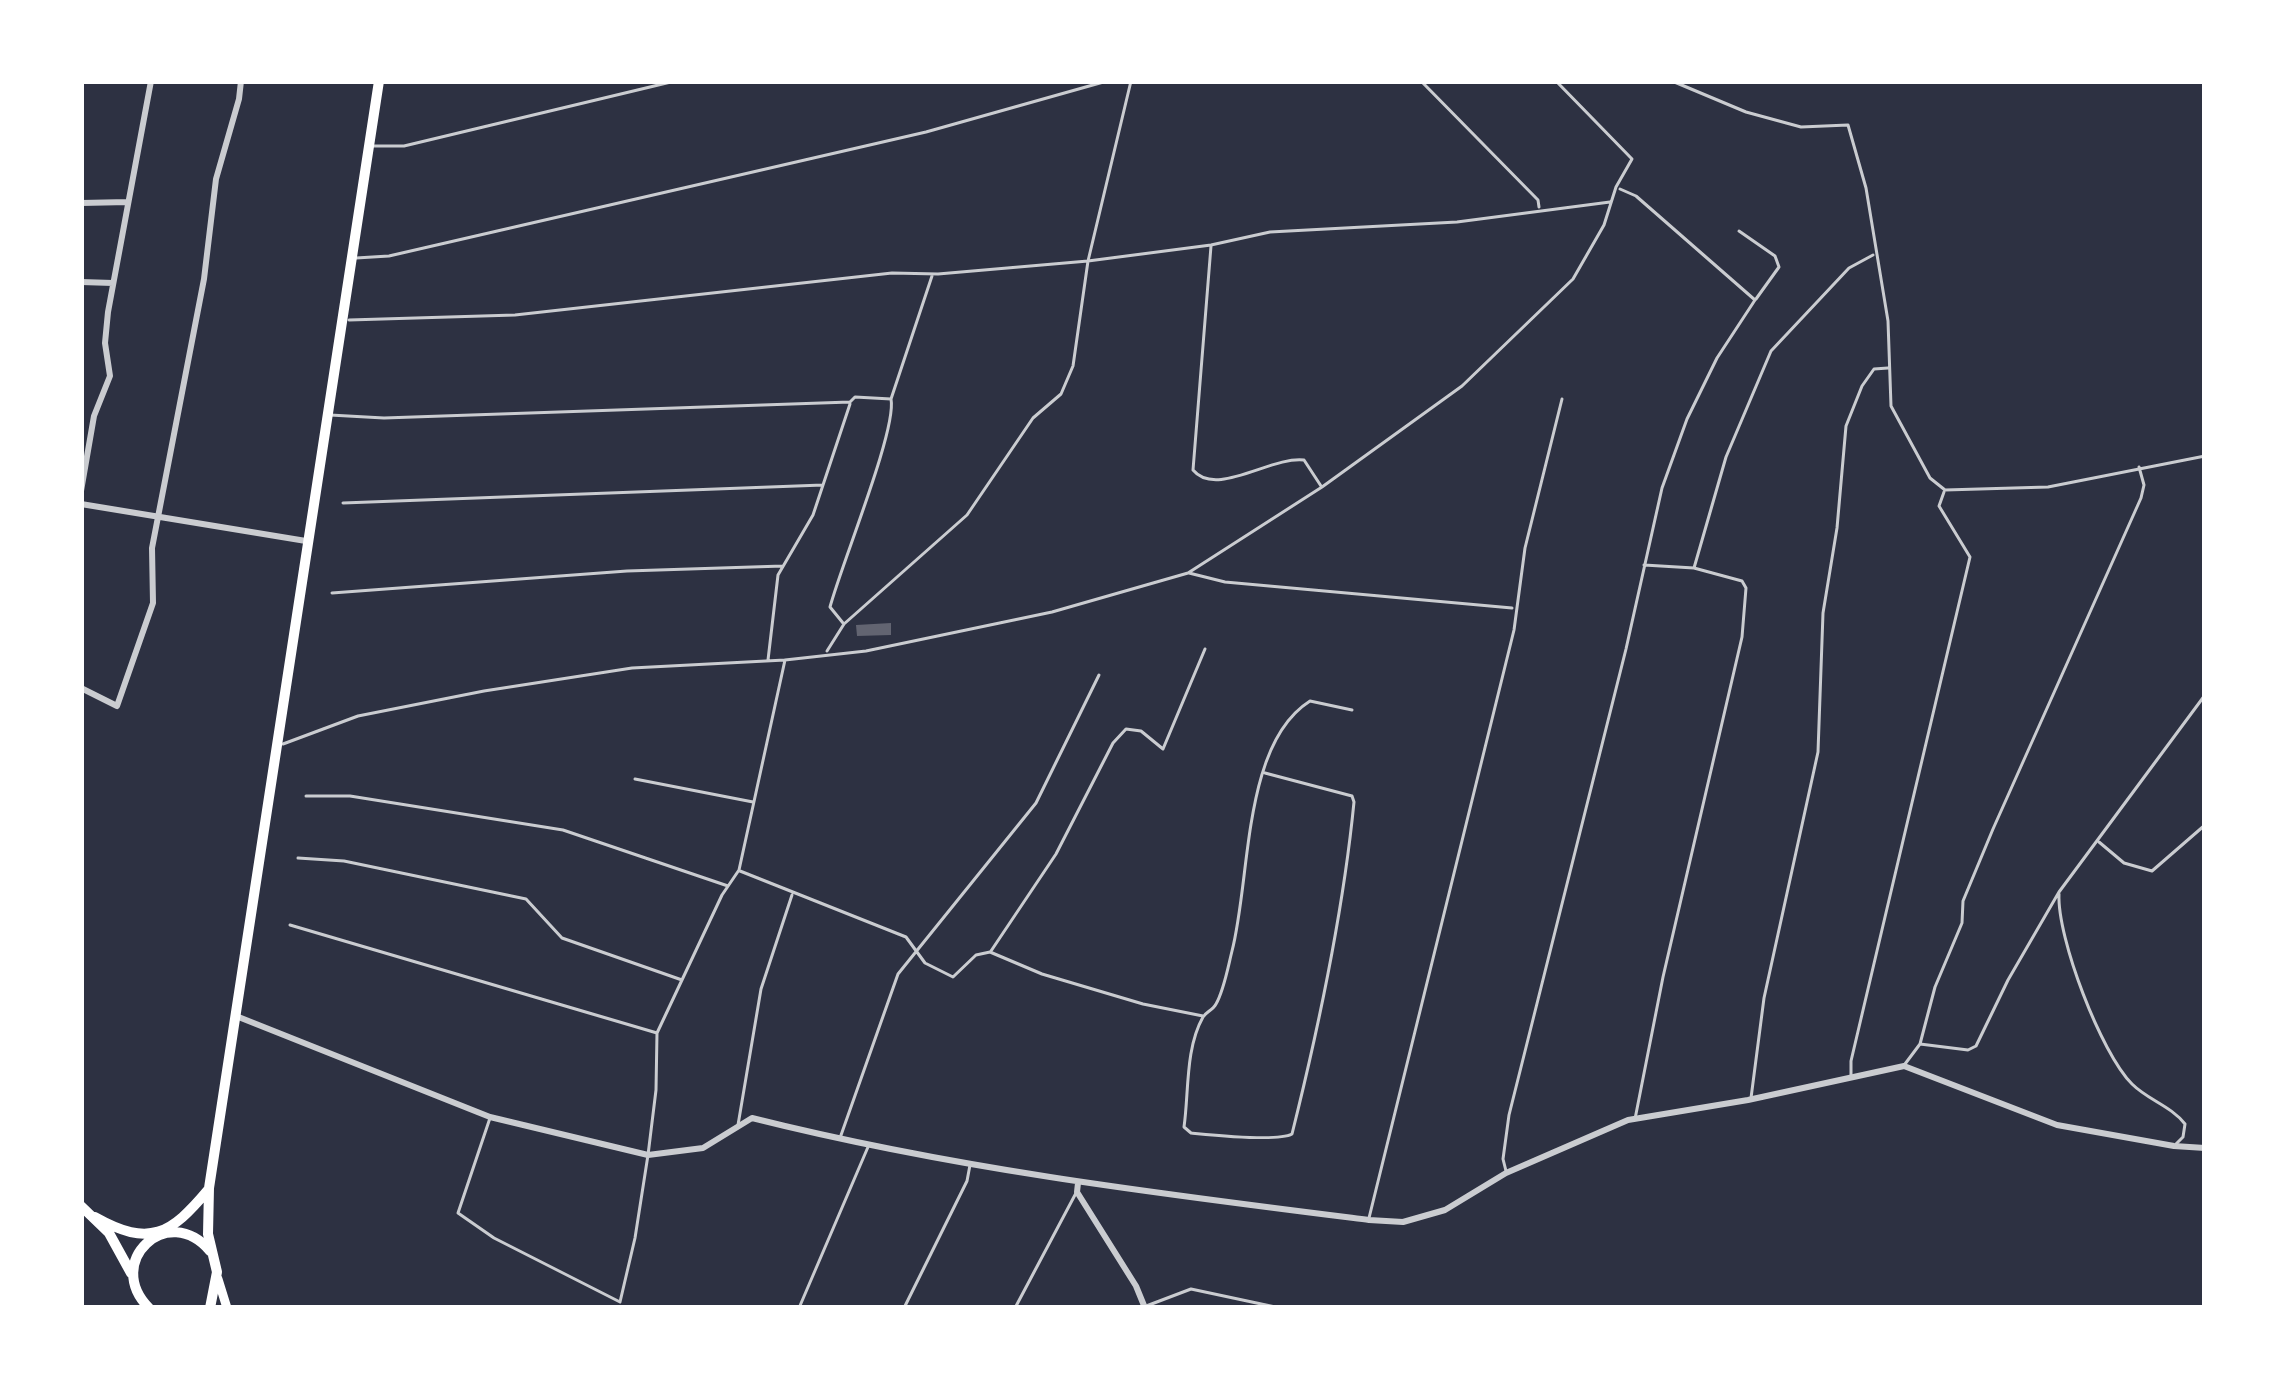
<!DOCTYPE html>
<style>
body{margin:0}
#map{position:relative;width:2286px;height:1389px;overflow:hidden;background:#2d3142;font-family:Manrope,sans-serif}
canvas{display:block}
.frame{position:absolute;inset:0;border:84px solid #fff;pointer-events:none}
</style>
<div id="map">
<canvas width="2286" height="1389"></canvas>
<div class="frame"></div>
</div>
<script>
const ctx = document.querySelector('canvas').getContext('2d');
ctx.lineJoin = 'round';
function fillPath(path, color) {
  ctx.fillStyle = color;
  ctx.fill(path, 'evenodd');
}
function stroke(path, color, width, dash) {
  ctx.strokeStyle = color;
  ctx.lineWidth = width;
  ctx.lineCap = dash ? 'butt' : 'round';
  ctx.setLineDash(dash || []);
  ctx.stroke(path);
}
fillPath(new Path2D(`
 M891 623V635L857 636 856 625Z`), '#626471');
stroke(new Path2D(`
 M1421 81 1538 200 1539 207
 M1672 81 1746 112 1801 127 1848 125 1866 188 1888 321 1891 406 1930 478 1945 490 2048 487 2205 456
 M373 146H404L675 81
 M1739 231 1775 256 1779 267 1756 299
 M1211 246 1193 470C1216 498 1271 456 1304 460L1321 486
 M356 258 389 256 926 132 1107 81
 M349 320 515 315 892 273 938 274 1088 261 1211 245 1270 232 1457 222 1610 202
 M330 415 384 418 850 402 855 397 891 399
 M343 503 823 485
 M1694 568 1726 457 1771 351 1849 268 1873 255
 M1189 573 1225 582 1512 608
 M332 593 627 571 783 566
 M843 623 830 607C841 565 897 430 891 399L932 276
 M827 651 844 624 967 515 1033 418 1061 394 1073 366 1088 261 1131 81
 M768 660 778 575 813 515 850 404
 M283 744 358 716 484 691 632 668 785 660 866 651 1052 612 1188 573 1322 487 1462 386 1573 279 1604 225 1616 187 1632 159 1556 81
 M1265 773 1352 796 1354 802C1343 914 1319 1026 1292 1134 1278 1142 1212 1135 1191 1133L1184 1127C1189 1093 1185 1049 1203 1017 1206 1012 1213 1010 1216 1004 1224 990 1228 967 1232 951 1251 878 1242 744 1310 701L1352 710
 M635 779 753 802
 M306 796H350L563 830 728 886
 M2099 842 2124 863 2152 871 2205 825
 M298 858 344 861 526 899 562 938 682 980
 M740 871 906 937 925 963 953 977 976 955 990 952 1042 974 1143 1004 1203 1016
 M2059 894C2057 938 2101 1053 2132 1084 2148 1100 2171 1106 2185 1124L2183 1137 2176 1144
 M290 925 657 1033
 M991 951 1056 854 1113 743 1126 729 1141 731 1163 749 1205 649
 M1920 1044 1968 1050 1976 1046 2008 980 2059 892 2205 695
 M1905 1064 1920 1044 1935 987 1962 923 1963 901 1993 829 2141 498 2144 485 2139 467
 M1851 1077V1061L1970 557 1939 506 1944 492
 M1751 1098 1764 998 1818 752 1823 613 1837 528 1846 426 1862 386 1874 369 1888 368
 M490 1118 458 1213 494 1238 620 1302 635 1238 648 1155 656 1090 657 1033 722 895 739 870 785 660
 M1635 1119 1663 977 1742 637 1746 588 1742 581 1694 568 1644 565
 M738 1125 761 989 792 895
 M840 1138 898 974 1036 803 1099 675
 M1506 1171 1503 1159 1509 1115 1626 649 1662 488 1687 419 1717 358 1755 300 1636 196 1620 189
 M1369 1218 1514 630 1525 548 1562 399
 M799 1308 868 1147
 M904 1308 967 1181 970 1165
 M1015 1308 1076 1193
 M1141 1308 1191 1289 1280 1308`), '#caccd0', 3);
stroke(new Path2D(`
 M81 203 128 202
 M81 282 113 283
 M81 491 94 416 110 376 105 343 108 312 151 81
 M81 504 306 541
 M81 688 117 706 153 603 152 548 204 279 216 179 239 99 241 81
 M236 1016 490 1117 648 1155 703 1148 752 1118C955 1169 1161 1194 1369 1220L1403 1222 1445 1210 1506 1173 1628 1120 1748 1100 1904 1066 2057 1125 2174 1146 2205 1148
 M1078 1183 1077 1192 1136 1286 1145 1308`), '#caccd0', 6);
stroke(new Path2D(`
 M218 1279 227 1308`), '#fff', 9);
stroke(new Path2D(`
 M81 1206 109 1233 131 1273
 M95 1217C150 1248 171 1234 208 1190
 M149 1308C103 1262 168 1201 210 1251
 M210 1308 217 1272 208 1234 209 1188 379 81`), '#fff', 10);
</script>
